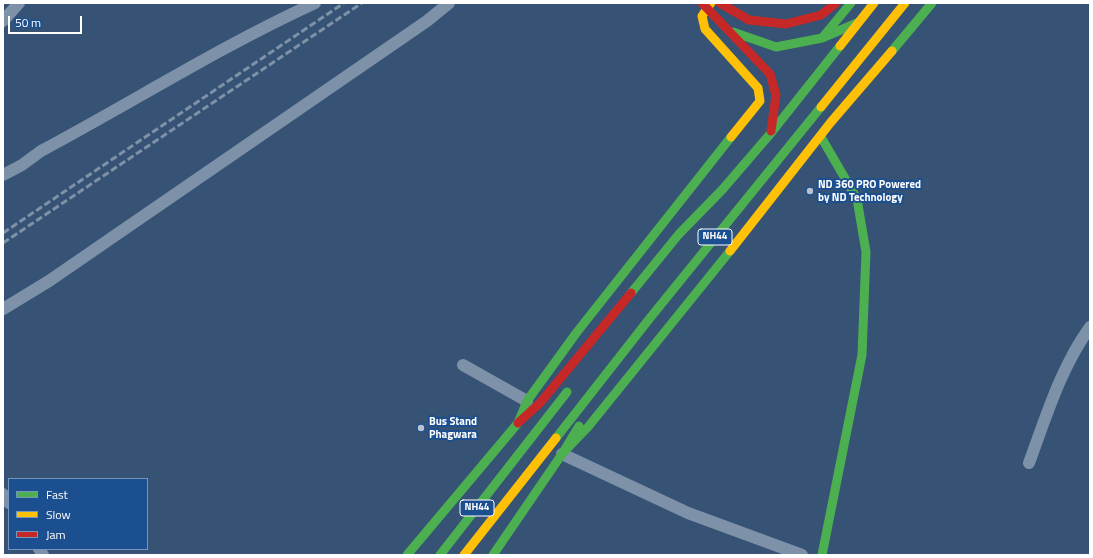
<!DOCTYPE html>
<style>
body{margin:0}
#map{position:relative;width:1093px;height:558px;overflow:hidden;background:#365274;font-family:"Titillium Web",sans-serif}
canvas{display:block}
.frame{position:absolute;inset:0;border:4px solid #fff;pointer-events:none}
.legend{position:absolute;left:8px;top:478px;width:140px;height:72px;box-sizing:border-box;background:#1b4f8f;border:1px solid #7695bc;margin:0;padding:5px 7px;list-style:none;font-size:12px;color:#fff}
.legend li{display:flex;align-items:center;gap:8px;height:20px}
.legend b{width:20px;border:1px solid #7695bc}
.scale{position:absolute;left:8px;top:16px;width:74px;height:18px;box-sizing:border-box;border:2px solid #fff;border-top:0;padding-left:5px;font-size:12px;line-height:14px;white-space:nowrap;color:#fff;-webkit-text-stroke:3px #1b4f8f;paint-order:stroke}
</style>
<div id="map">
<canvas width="1093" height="558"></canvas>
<div class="frame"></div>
<ul class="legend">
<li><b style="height:5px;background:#4caf50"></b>Fast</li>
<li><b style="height:5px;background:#ffc107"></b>Slow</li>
<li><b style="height:5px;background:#c62828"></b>Jam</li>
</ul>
<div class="scale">50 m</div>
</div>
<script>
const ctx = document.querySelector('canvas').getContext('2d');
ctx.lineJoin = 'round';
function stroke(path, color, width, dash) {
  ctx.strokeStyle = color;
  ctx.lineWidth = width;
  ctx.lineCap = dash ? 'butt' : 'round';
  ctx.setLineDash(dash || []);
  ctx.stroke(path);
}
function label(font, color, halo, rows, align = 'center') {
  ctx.font = font + ' "Titillium Web",sans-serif';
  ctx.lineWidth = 4;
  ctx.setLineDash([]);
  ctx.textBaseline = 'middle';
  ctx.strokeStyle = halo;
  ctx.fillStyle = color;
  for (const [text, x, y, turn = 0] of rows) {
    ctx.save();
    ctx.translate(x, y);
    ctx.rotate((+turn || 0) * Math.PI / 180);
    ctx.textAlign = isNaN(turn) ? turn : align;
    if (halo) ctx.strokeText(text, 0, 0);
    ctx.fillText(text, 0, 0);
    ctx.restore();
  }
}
stroke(new Path2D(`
 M3 21 19 3
 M3 175 22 165 41 151C133 102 221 46 315 3
 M3 309 49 281 427 21 449 3
 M463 365 527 401
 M562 454 688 513 802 555
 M1029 463C1046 417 1061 367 1090 327
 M3 494 9 503
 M39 549 43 555`), '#7d92a8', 12);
stroke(new Path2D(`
 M733 32 776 47 822 38 851 3
 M822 38 857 23
 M892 51 932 3
 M821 137 857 199 866 252 862 355 822 555
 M631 293 679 234 722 190 771 133 840 46
 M556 438 650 318 821 107
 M562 454 579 426
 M407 555 518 423 527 401 577 332 731 137
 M440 555 567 392
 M493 555 562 454 588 427 730 251`), '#4caf50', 9);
stroke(new Path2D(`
 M711 3 702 16 705 29 758 88 760 101 731 137
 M840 46 874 3
 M821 107 905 3
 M730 251 831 122 892 51
 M464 555 556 438`), '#ffc107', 9);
stroke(new Path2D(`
 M702 3 770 74 776 95 771 131
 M720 3 749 20 786 24 821 15 836 3
 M518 423 540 403 631 293`), '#c62828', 9);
stroke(new Path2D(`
 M3 233 344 3
 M3 243 362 3`), '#7e92a7', 3, [7, 3]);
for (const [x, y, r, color] of [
 [810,191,4,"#b9c2ce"],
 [421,428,4,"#b9c2ce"]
]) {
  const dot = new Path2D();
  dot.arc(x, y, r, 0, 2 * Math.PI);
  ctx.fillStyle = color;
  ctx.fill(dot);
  stroke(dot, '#1b4f8f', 1.5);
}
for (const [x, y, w] of [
 [715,237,34],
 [477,508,34]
]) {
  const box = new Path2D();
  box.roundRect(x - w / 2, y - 8, w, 16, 3);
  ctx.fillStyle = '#1b4f8f';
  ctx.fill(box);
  stroke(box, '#fff', 1);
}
label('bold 10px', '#fff', null, [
 ["NH44",715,237],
 ["NH44",477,508]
]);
label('bold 11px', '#fff', '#1b4f8f', [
 ["ND 360 PRO Powered",818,185],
 ["by ND Technology",818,198],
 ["Bus Stand",429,422],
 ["Phagwara",429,435]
], 'left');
</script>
